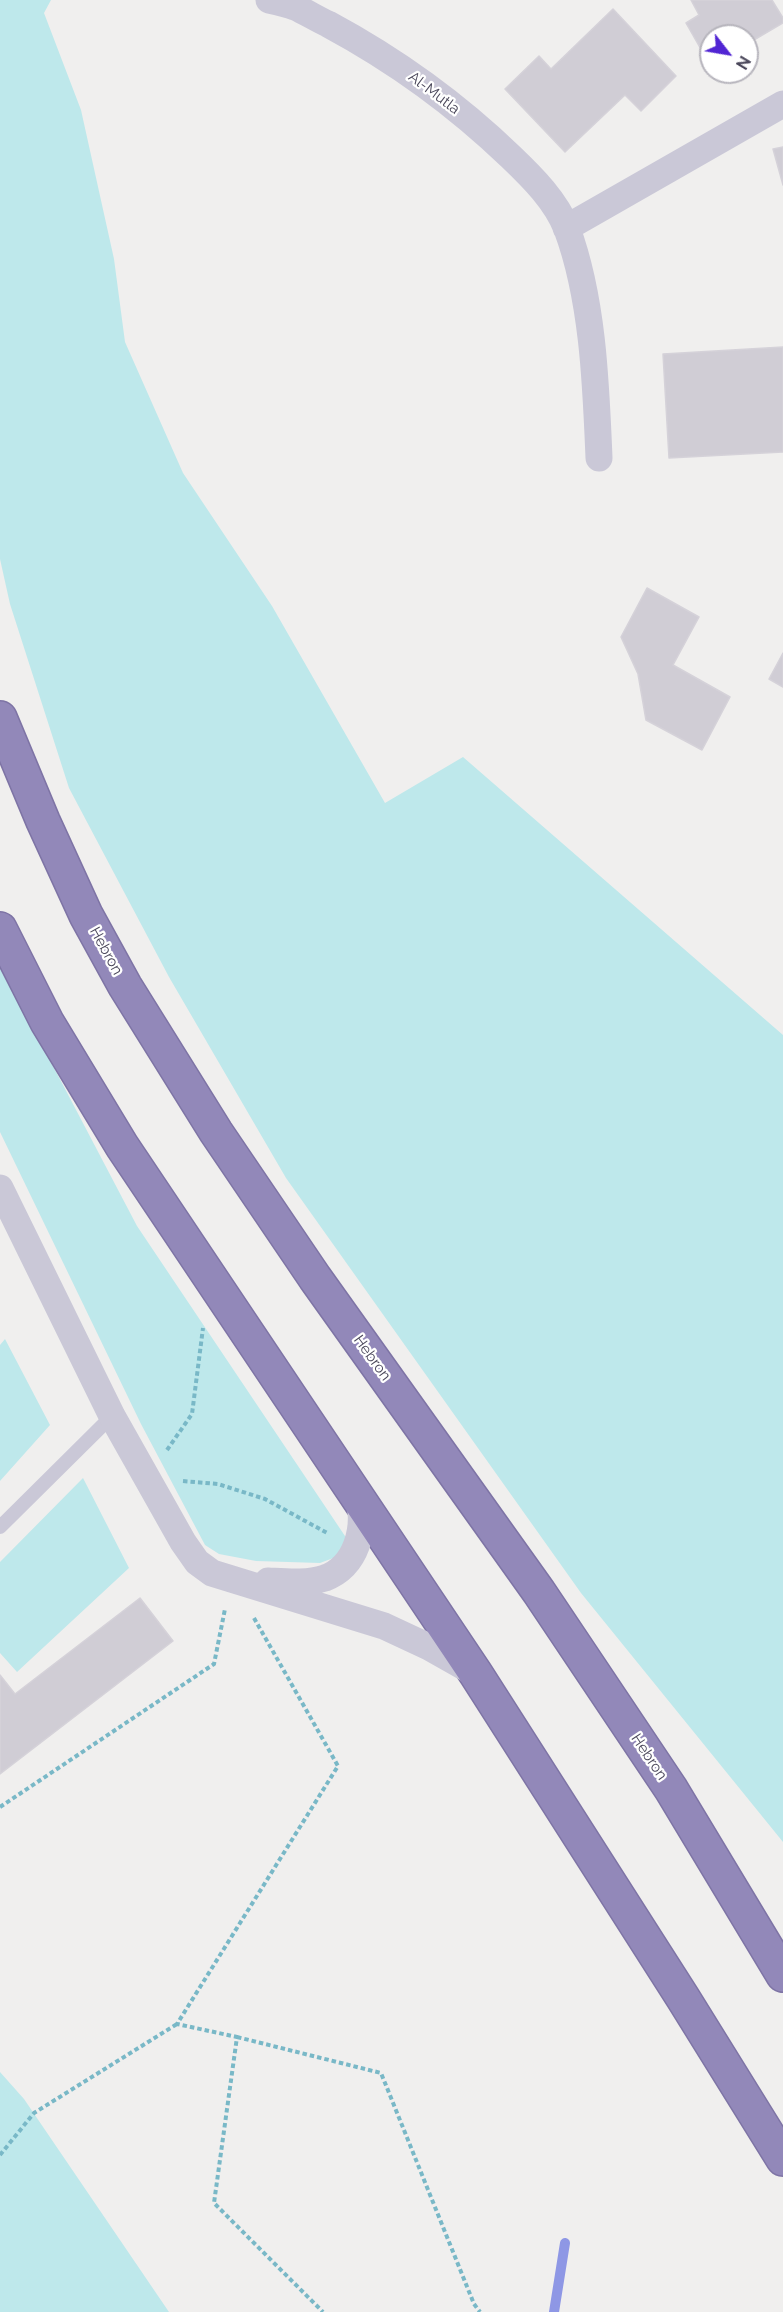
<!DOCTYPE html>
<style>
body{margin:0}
#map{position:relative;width:783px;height:2312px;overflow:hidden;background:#f0efee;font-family:Raleway,sans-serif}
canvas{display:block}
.north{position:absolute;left:699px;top:24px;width:60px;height:60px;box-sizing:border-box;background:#fff;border:2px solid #b7b5bd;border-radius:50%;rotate:121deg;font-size:16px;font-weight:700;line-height:24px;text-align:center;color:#4a475a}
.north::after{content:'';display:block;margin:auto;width:21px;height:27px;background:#5125d3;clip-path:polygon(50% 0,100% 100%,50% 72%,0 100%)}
</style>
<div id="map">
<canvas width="783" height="2312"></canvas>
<div class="north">N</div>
</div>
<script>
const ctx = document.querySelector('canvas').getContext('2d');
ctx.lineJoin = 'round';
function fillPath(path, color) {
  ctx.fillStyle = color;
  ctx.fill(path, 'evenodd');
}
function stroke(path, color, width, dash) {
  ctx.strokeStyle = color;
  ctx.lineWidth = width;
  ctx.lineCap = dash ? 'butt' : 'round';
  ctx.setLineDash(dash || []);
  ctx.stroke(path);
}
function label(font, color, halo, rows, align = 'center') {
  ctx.font = font + ' Raleway,sans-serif';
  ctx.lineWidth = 4.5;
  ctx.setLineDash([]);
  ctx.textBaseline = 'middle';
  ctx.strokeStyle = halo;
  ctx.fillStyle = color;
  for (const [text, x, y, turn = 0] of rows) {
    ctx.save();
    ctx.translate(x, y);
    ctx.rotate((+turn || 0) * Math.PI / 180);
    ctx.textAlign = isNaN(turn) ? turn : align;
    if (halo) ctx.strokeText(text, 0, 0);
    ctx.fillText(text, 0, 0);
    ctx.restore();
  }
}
fillPath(new Path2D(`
 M0 0H51L44 13 81 110 114 259 125 342 183 473 272 606 385 803 463 757 783 1035V1842L581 1593 286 1178 169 977 69 788 10 604 0 559Z
 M0 965 137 1226 347 1539 336 1557 320 1563 256 1561 219 1554 205 1545 141 1424 0 1132Z
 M5 1339 50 1425 0 1481V1345Z
 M83 1478 129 1568 17 1672 0 1653V1562Z
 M0 2072 24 2099 169 2312H0Z`), '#bee8eb');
stroke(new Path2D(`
 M554 2312 565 2243`), '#8e97e5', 10);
const building = new Path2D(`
 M691 0H772L783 18V23L747 44V36H711V67L686 23 699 15Z
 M613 9 676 76 641 111 625 95 565 152 505 89 539 56 551 69Z
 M783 147V185L773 149Z
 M783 347V452L669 458 663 354Z
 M647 588 699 617 673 665 730 697 702 750 646 720 638 674 621 637Z
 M783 653V687L769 679Z
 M140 1598 173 1641 0 1774V1675L15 1694Z`);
fillPath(building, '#d0cdd5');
stroke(building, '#d5d2d9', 1.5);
const highway = new Path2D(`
 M0 718 43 821 86 915 125 986 216 1132 315 1278 539 1592 671 1789 783 1975
 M0 929 47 1022 122 1146 476 1674 683 1998 783 2159`);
stroke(highway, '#7e74a5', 36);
stroke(new Path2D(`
 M167 1450 192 1414 203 1328
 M183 1481 218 1484 265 1499 329 1534
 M254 1618 338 1766 177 2024 237 2037 214 2203 323 2312
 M0 1807 214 1664 225 1609
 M237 2037 381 2073 474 2304 480 2312
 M0 2155 34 2113 177 2024`), '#79b8c7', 4, [4.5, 3]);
stroke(new Path2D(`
 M0 1527 112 1416`), '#cac8d7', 14);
stroke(new Path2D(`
 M269 0C278 2 287 4 295 7 306 12 317 19 328 24 395 60 457 105 511 157 533 178 556 201 567 229 593 299 596 385 599 458
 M566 228 783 104
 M0 1188 112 1416 183 1542 197 1562 212 1573 384 1626 429 1647 475 1673
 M268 1581C287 1582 307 1584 325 1578 357 1566 366 1528 359 1498`), '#cac8d7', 27);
stroke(highway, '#9288b9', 33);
label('15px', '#4a475a', '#fff', [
 ["Al-Mutla",434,93,37],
 ["Hebron",106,951,61],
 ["Hebron",372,1358,54],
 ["Hebron",649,1757,56]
]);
</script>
